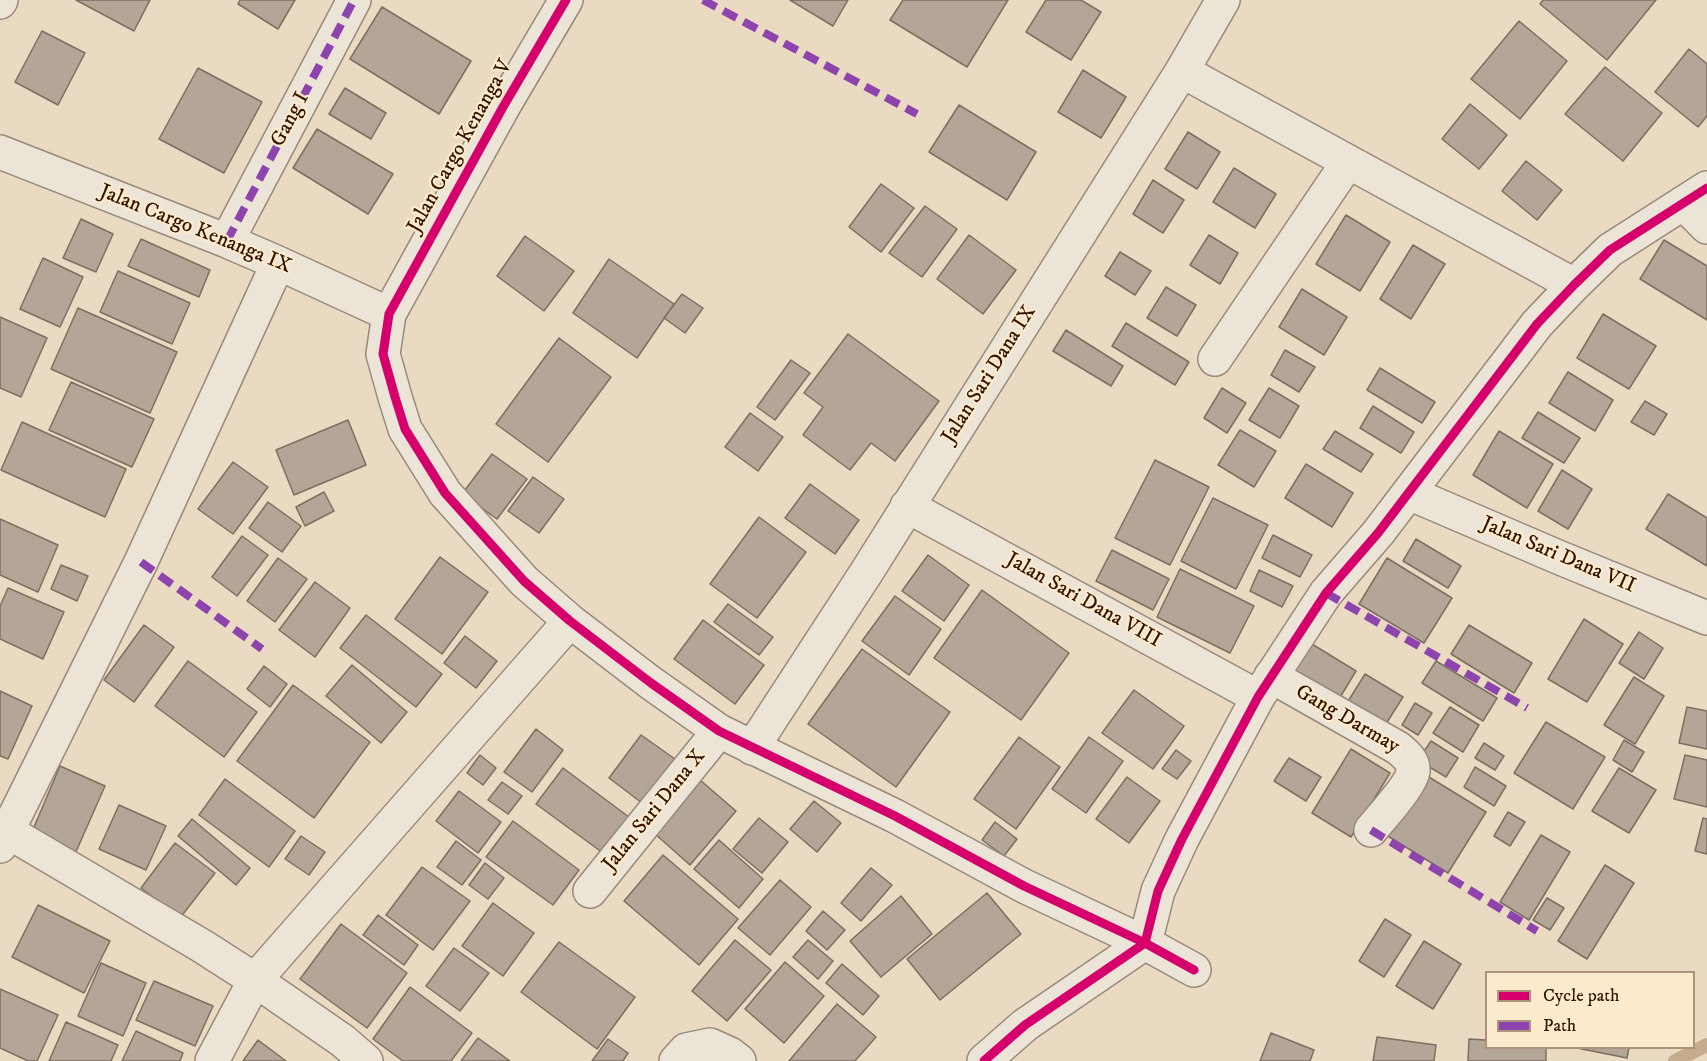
<!DOCTYPE html>
<style>
body{margin:0}
#map{position:relative;width:1707px;height:1061px;overflow:hidden;background:#eadac2;font-family:"IM FELL DW Pica",serif}
canvas{display:block}
.legend{position:absolute;left:1485px;top:971px;width:210px;height:78px;box-sizing:border-box;background:#fceacd;border:2px solid #ac947c;margin:0;padding:8px 10px;list-style:none;font-size:18px;color:#331402}
.legend li{display:flex;align-items:center;gap:12px;height:30px}
.legend b{width:30px;border:2px solid #ac947c}
</style>
<div id="map">
<canvas width="1707" height="1061"></canvas>
<ul class="legend">
<li><b style="height:8px;background:#d6006c"></b>Cycle path</li>
<li><b style="height:8px;background:#8e44ad"></b>Path</li>
</ul>
</div>
<script>
const ctx = document.querySelector('canvas').getContext('2d');
ctx.lineJoin = 'round';
function stroke(path, color, width, dash) {
  ctx.strokeStyle = color;
  ctx.lineWidth = width;
  ctx.lineCap = dash ? 'butt' : 'round';
  ctx.setLineDash(dash || []);
  ctx.stroke(path);
}
function fillPath(path, color) {
  ctx.fillStyle = color;
  ctx.fill(path, 'evenodd');
}
function label(font, color, halo, rows, align = 'center') {
  ctx.font = font + ' "IM FELL DW Pica",serif';
  ctx.lineWidth = 4.5;
  ctx.setLineDash([]);
  ctx.textBaseline = 'middle';
  ctx.strokeStyle = halo;
  ctx.fillStyle = color;
  for (const [text, x, y, turn = 0] of rows) {
    ctx.save();
    ctx.translate(x, y);
    ctx.rotate((+turn || 0) * Math.PI / 180);
    ctx.textAlign = isNaN(turn) ? turn : align;
    if (halo) ctx.strokeText(text, 0, 0);
    ctx.fillText(text, 0, 0);
    ctx.restore();
  }
}
stroke(new Path2D(`
 M1675 1061 1707 1045`), '#c6ac8d', 14);
const building = new Path2D(`
 M76 0H150L134 31Z
 M240 0H295L278 29 238 4Z
 M790 0H848L833 26Z
 M903 0H1008L967 67 890 20Z
 M1046 0H1081L1101 12 1071 60 1026 32Z
 M1543 0H1656L1607 60 1540 4Z
 M382 7 471 61 439 114 350 59Z
 M1519 21 1567 61 1520 119 1471 79Z
 M42 31 85 53 58 105 15 82Z
 M1689 49 1707 64V116L1698 127 1655 92Z
 M1605 67 1662 113 1623 161 1565 114Z
 M198 68 262 102 224 173 159 139Z
 M1083 70 1126 97 1101 138 1058 112Z
 M345 88 386 113 371 139 329 114Z
 M1470 104 1507 135 1479 169 1442 139Z
 M959 105 1036 152 1007 200 929 152Z
 M317 129 393 174 368 214 293 168Z
 M1188 132 1220 152 1197 189 1165 169Z
 M1526 161 1562 190 1537 220 1502 191Z
 M1234 168 1276 194 1255 228 1213 202Z
 M1153 180 1184 200 1163 233 1133 214Z
 M881 184 914 208 881 252 849 227Z
 M925 206 957 229 922 277 889 253Z
 M1346 215 1390 242 1360 291 1316 264Z
 M81 219 113 234 96 272 63 258Z
 M969 235 1016 270 983 314 937 279Z
 M1209 235 1238 253 1220 284 1190 265Z
 M525 236 574 271 544 311 497 276Z
 M141 239 210 270 199 297 128 266Z
 M1664 240 1707 266V320L1640 279Z
 M1413 245 1445 264 1411 319 1380 299Z
 M1120 252 1151 271 1135 295 1105 276Z
 M43 258 83 277 60 327 20 309Z
 M609 259 674 304 637 358 573 313Z
 M118 271 190 303 172 344 100 312Z
 M1166 287 1196 305 1177 336 1147 318Z
 M1302 289 1347 317 1324 355 1279 327Z
 M682 294 703 308 685 333 664 318Z
 M78 308 177 352 150 413 51 369Z
 M1603 314 1656 346 1629 389 1577 358Z
 M0 317 47 338 21 397 0 388Z
 M1126 323 1189 362 1175 385 1112 346Z
 M1066 330 1123 366 1111 386 1053 351Z
 M848 334 939 401 895 461 871 443 850 470 803 435 823 407 804 393Z
 M559 338 611 377 548 462 496 424Z
 M1285 350 1315 367 1299 392 1271 375Z
 M791 360 810 373 775 420 757 407Z
 M1380 368 1435 402 1422 423 1367 390Z
 M1568 372 1613 400 1595 431 1549 403Z
 M71 382 154 419 132 467 49 430Z
 M1222 388 1246 403 1227 433 1204 418Z
 M1269 388 1299 406 1280 438 1249 420Z
 M1645 401 1667 414 1654 435 1631 422Z
 M1373 406 1414 432 1401 453 1360 428Z
 M1538 412 1580 438 1564 463 1522 438Z
 M750 413 783 437 758 471 725 447Z
 M348 420 366 465 294 495 276 450Z
 M22 422 126 469 105 517 1 470Z
 M1240 430 1276 451 1254 487 1218 465Z
 M1335 431 1373 454 1361 472 1323 449Z
 M1499 431 1553 464 1527 508 1473 475Z
 M492 454 527 479 497 519 462 494Z
 M1155 460 1209 487 1170 565 1115 538Z
 M233 462 268 487 233 534 198 509Z
 M1306 464 1353 493 1332 527 1285 498Z
 M1562 470 1592 489 1568 529 1538 511Z
 M533 477 564 499 539 533 508 511Z
 M810 484 859 520 835 554 785 518Z
 M324 492 334 511 305 526 296 507Z
 M1668 494 1707 518V566L1646 529Z
 M1213 498 1268 525 1236 589 1181 561Z
 M268 502 301 526 282 552 249 528Z
 M759 517 806 552 757 618 710 584Z
 M0 519 58 545 38 592 0 575Z
 M1273 535 1312 555 1300 577 1262 558Z
 M242 536 268 555 237 596 212 577Z
 M1416 539 1461 566 1448 588 1403 561Z
 M1112 550 1169 579 1153 610 1096 581Z
 M928 555 969 585 944 621 902 591Z
 M440 557 488 592 442 654 395 619Z
 M278 558 307 579 275 622 247 601Z
 M1387 558 1452 598 1424 643 1359 604Z
 M61 565 88 576 77 601 51 589Z
 M1180 569 1254 606 1230 653 1157 617Z
 M1259 570 1293 586 1282 607 1250 591Z
 M315 582 350 608 315 657 279 630Z
 M8 588 64 612 43 659 0 639V606Z
 M982 590 1069 653 1021 720 934 658Z
 M895 596 941 629 909 675 862 641Z
 M728 604 773 637 759 655 714 622Z
 M366 615 442 674 416 707 340 648Z
 M1584 619 1623 644 1587 702 1548 679Z
 M703 620 764 665 735 704 674 659Z
 M144 625 174 647 134 702 104 680Z
 M1469 625 1532 663 1514 693 1451 654Z
 M1639 632 1663 648 1644 679 1619 663Z
 M465 636 497 661 476 688 444 663Z
 M1307 641 1356 671 1333 709 1284 679Z
 M862 649 950 712 896 787 808 724Z
 M188 661 257 712 224 757 155 706Z
 M1436 661 1497 698 1483 721 1422 683Z
 M352 665 407 712 381 743 326 696Z
 M264 666 287 684 270 707 247 689Z
 M1365 674 1403 697 1384 727 1347 703Z
 M1634 677 1664 696 1635 744 1604 725Z
 M293 685 370 742 314 818 237 761Z
 M1134 690 1184 726 1153 769 1102 733Z
 M0 691 32 706 8 759 0 756Z
 M1415 703 1432 713 1418 735 1402 725Z
 M1450 707 1479 725 1463 752 1433 733Z
 M1687 707 1707 711V749L1679 743Z
 M1546 722 1605 757 1573 809 1514 773Z
 M536 729 563 750 532 792 504 772Z
 M641 735 675 759 642 803 609 778Z
 M1019 737 1060 767 1016 829 974 799Z
 M1089 737 1123 761 1086 813 1052 789Z
 M1624 740 1644 752 1632 772 1613 760Z
 M1431 741 1458 758 1446 777 1418 760Z
 M1484 743 1504 756 1495 770 1475 758Z
 M1351 749 1390 773 1351 837 1312 813Z
 M1176 750 1191 761 1177 779 1162 769Z
 M480 755 496 768 483 785 467 773Z
 M1685 755 1707 760V807L1674 799Z
 M1289 758 1321 777 1306 801 1274 781Z
 M60 766 105 786 75 854 31 834Z
 M1475 767 1506 786 1494 806 1464 787Z
 M563 768 629 817 603 853 536 804Z
 M1619 768 1656 790 1629 833 1592 811Z
 M1424 774 1486 812 1448 873 1386 835Z
 M1127 777 1160 801 1129 843 1096 819Z
 M225 779 295 831 269 867 199 815Z
 M700 780 736 811 690 865 654 833Z
 M502 782 522 796 508 814 488 800Z
 M459 791 501 822 478 853 436 821Z
 M814 801 841 823 817 852 790 829Z
 M119 805 166 826 146 870 99 849Z
 M1508 812 1525 822 1510 846 1494 836Z
 M759 818 788 842 762 873 733 849Z
 M1703 818 1707 819V854L1695 851Z
 M192 819 250 868 236 885 178 836Z
 M513 821 579 870 553 905 486 857Z
 M995 822 1017 839 1004 856 982 840Z
 M1541 835 1570 852 1529 920 1500 902Z
 M301 836 325 852 309 875 285 859Z
 M719 840 763 879 739 908 694 869Z
 M456 841 481 860 462 885 437 867Z
 M175 843 215 873 180 918 141 888Z
 M663 855 738 919 699 965 624 901Z
 M485 863 504 878 488 899 469 885Z
 M1605 865 1634 883 1587 959 1558 941Z
 M422 867 470 901 433 950 386 915Z
 M871 868 892 885 861 921 841 903Z
 M780 880 811 907 770 955 738 928Z
 M987 893 1021 934 940 1000 907 959Z
 M901 896 932 934 881 977 850 941Z
 M1547 898 1564 908 1550 930 1533 920Z
 M493 903 534 933 503 976 462 946Z
 M38 905 110 941 84 993 12 957Z
 M823 911 845 930 827 950 806 931Z
 M378 915 418 945 404 965 363 935Z
 M1385 919 1411 935 1384 977 1359 961Z
 M341 924 407 973 367 1028 300 979Z
 M735 940 771 970 727 1021 692 991Z
 M808 940 833 961 818 979 793 957Z
 M1424 941 1461 964 1433 1009 1396 986Z
 M559 942 635 997 597 1049 521 992Z
 M454 948 489 973 460 1011 426 986Z
 M785 962 824 996 784 1043 745 1009Z
 M101 963 146 983 123 1036 78 1016Z
 M842 964 879 996 863 1015 826 983Z
 M154 981 213 1006 195 1046 136 1020Z
 M410 987 472 1033 451 1061H403L373 1039Z
 M0 989 58 1015 37 1061H28L0 1048Z
 M837 1004 876 1037 855 1061H789Z
 M66 1022 118 1045 111 1061H49Z
 M136 1031 183 1053 180 1061H122Z
 M1271 1033 1314 1050 1310 1061H1260Z
 M1377 1037 1436 1045 1434 1061H1373Z
 M478 1038 510 1061H461Z
 M608 1039 628 1053 623 1061H592Z
 M1469 1039 1486 1040V1048H1546V1061H1468Z
 M258 1040 286 1061H243Z
 M1577 1048H1629L1627 1058Z`);
fillPath(building, '#b3a696');
stroke(building, '#7d6f61', 1.5);
const minor = new Path2D(`
 M566 0 503 107 389 314 383 354 395 397 405 429 445 493 524 581 570 621 651 683 719 731 895 816 1024 886 1145 943 1194 970
 M0 2 1 0
 M1182 71 1574 285
 M0 152 227 241 278 263 389 314
 M1683 203 1707 227
 M227 241 354 0
 M1215 359 1348 162
 M1409 493 1558 557 1707 618
 M907 506 1258 697
 M1271 676 1398 748C1405 754 1414 761 1413 771 1412 784 1380 819 1371 830
 M752 748 866 573 1182 71 1223 0
 M0 827 202 946 255 980 343 1041 366 1061
 M0 846 141 562 278 263
 M590 891 719 731
 M212 1061 255 980 570 621
 M676 1061 686 1050 710 1045 730 1054 739 1061
 M984 1061 1025 1025 1145 943 1158 891 1182 839 1258 697 1326 593 1378 533 1537 324 1574 285 1610 250 1707 188`);
stroke(minor, '#978a7a', 36);
stroke(minor, '#ede4d8', 33);
stroke(new Path2D(`
 M703 0 917 114
 M227 241 354 0
 M141 562 262 649
 M1326 593 1527 708
 M1371 830 1537 931`), '#8e44ad', 8, [15, 8]);
stroke(new Path2D(`
 M566 0 503 107 389 314 383 354 395 397 405 429 445 493 524 581 570 621 651 683 719 731 895 816 1024 886 1145 943 1194 970
 M984 1061 1025 1025 1145 943 1158 891 1182 839 1258 697 1326 593 1378 533 1537 324 1574 285 1610 250 1707 188`), '#d6006c', 9);
label('21px', '#331402', '#fceacd', [
 ["Gang I",291,120,-62],
 ["Jalan Cargo Kenanga V",461,147,-61],
 ["Jalan Cargo Kenanga IX",195,230,22],
 ["Jalan Sari Dana IX",990,375,-58],
 ["Jalan Sari Dana VII",1558,556,23],
 ["Jalan Sari Dana VIII",1083,601,29],
 ["Gang Darmay",1347,720,30],
 ["Jalan Sari Dana X",655,811,-51]
]);
</script>
